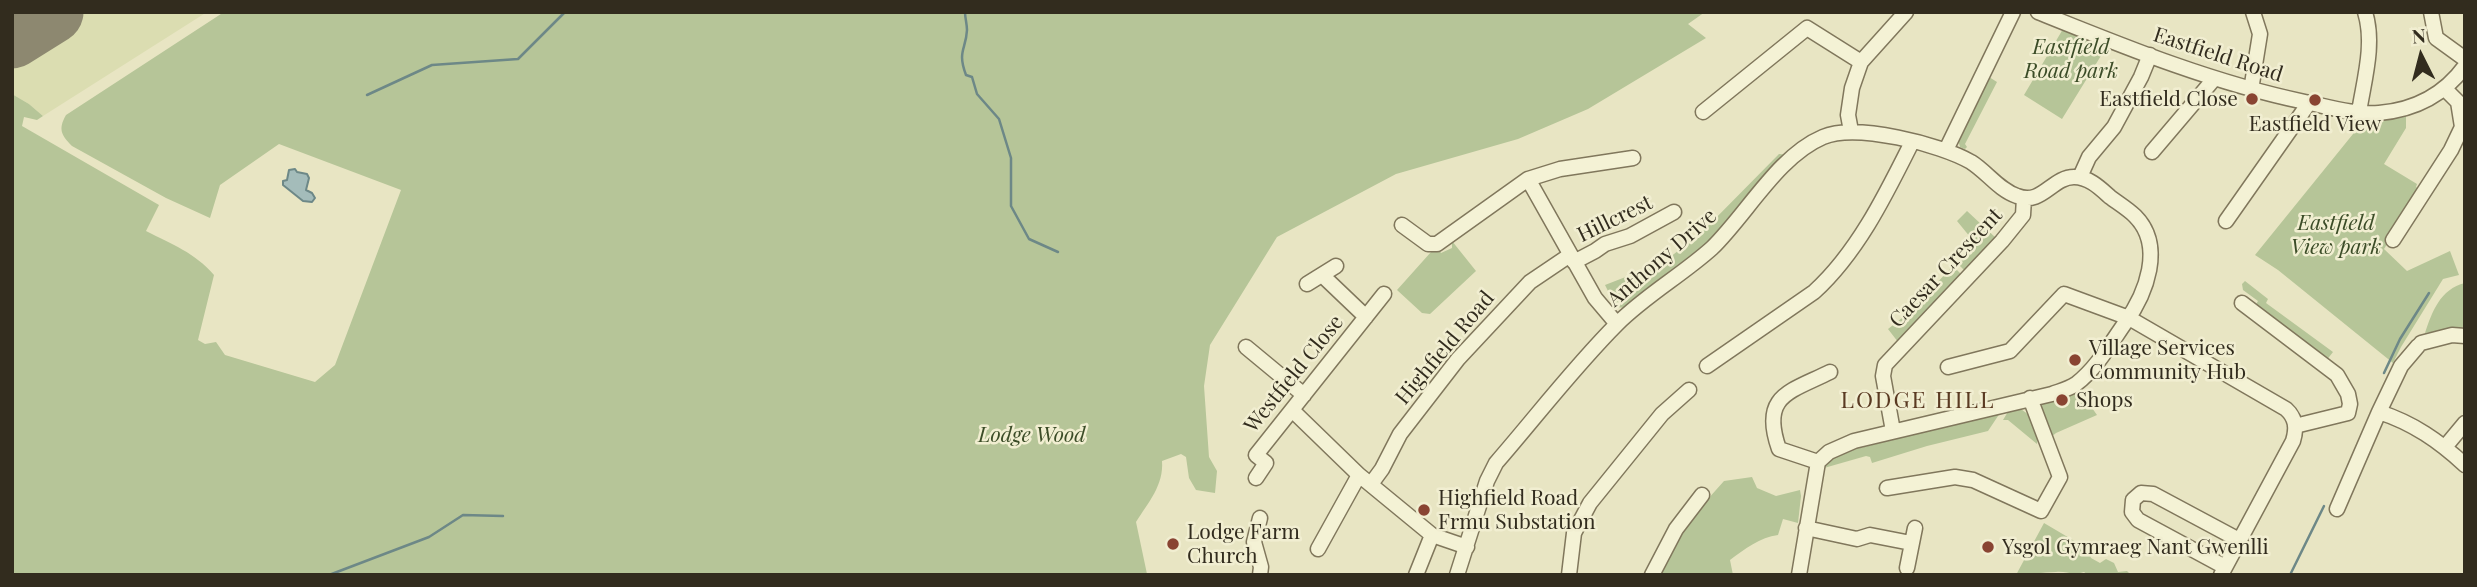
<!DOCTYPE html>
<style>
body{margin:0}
#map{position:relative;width:2477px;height:587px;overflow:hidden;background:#e8e5c3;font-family:"Playfair Display",serif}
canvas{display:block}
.frame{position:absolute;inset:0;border:14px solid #322c1e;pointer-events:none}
.north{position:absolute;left:2386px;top:21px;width:70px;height:70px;-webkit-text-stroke:5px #f1eed1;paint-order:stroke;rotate:354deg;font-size:19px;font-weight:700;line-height:28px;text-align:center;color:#322c1e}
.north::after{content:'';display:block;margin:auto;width:24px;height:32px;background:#322c1e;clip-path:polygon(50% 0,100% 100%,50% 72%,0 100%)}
</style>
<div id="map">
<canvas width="2477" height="587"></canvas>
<div class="frame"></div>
<div class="north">N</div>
</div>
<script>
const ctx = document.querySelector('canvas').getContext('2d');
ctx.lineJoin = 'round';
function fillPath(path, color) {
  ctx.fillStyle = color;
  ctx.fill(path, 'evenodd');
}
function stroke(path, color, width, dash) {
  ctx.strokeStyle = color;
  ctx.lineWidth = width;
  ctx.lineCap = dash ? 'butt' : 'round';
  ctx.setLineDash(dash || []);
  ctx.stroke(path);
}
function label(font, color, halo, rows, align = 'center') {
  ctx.font = font + ' "Playfair Display",serif';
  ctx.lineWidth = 5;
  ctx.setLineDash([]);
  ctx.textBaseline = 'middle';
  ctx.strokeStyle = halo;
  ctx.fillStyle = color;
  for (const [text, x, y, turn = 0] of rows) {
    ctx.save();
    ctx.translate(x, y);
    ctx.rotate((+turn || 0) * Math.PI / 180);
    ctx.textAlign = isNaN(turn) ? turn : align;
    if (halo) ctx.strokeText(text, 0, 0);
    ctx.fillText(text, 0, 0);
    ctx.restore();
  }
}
fillPath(new Path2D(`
 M73 12H207L43 116 29 104 12 94V52Z`), '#dbddb1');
fillPath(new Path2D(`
 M21 12H73L12 52V18Z
 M224 12H1705L1688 24 1706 38 1588 109 1518 139 1396 174 1277 237 1210 345 1204 386 1209 457 1217 471 1215 493 1196 490 1189 478 1186 457 1181 454 1162 461C1164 485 1148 503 1136 522L1147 574 12 575V94L29 104 43 116 37 120 24 117 22 126 159 205 146 231C173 245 194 252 214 275L198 340 205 344 216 342 225 355 315 382 335 365 401 190 279 144 220 185 210 218 166 198 72 146C61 135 58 129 66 115Z
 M2063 29 2107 46 2062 119 2024 95Z
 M1989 77 1997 82 1965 144 1967 147 1965 149 1960 147 1958 140Z
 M2406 116V128L2384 164 2417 184 2416 187 2420 190 2384 249 2407 271 2450 251 2459 275 2443 279 2401 347 2393 363 2278 270 2255 255 2353 134V117L2380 119Z
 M1779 154 1790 155 1696 256 1625 308 1616 307 1605 285 1664 262 1704 230Z
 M1967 211 1996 238 1965 271 1957 263 1975 243 1957 221Z
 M1452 241 1476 271 1430 314 1422 313 1397 290 1431 252 1440 251 1441 253 1452 248Z
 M1953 266 1962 275 1898 342 1888 329 1907 314Z
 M2245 281 2268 299 2266 303 2333 352 2326 361 2255 306 2258 301 2243 290 2242 284Z
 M2465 283V327L2425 333C2432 312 2440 289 2465 283Z
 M2078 388 2097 415 2056 433 2050 438 2039 411 2042 404Z
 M2020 409C2032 414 2040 431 2037 444L2008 420H2003L2009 410Z
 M2000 413 1988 431 1927 446 1872 463 1870 457 1866 456 1824 468 1832 459 1844 452Z
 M1752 477 1757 488 1776 496 1800 490 1801 496 1798 523 1783 519 1778 535C1760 537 1745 549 1730 560L1733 575H1659L1690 519 1724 481Z
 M2044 523 2088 549 2091 558 2100 563 2106 559 2114 563 2118 572 2127 571 2131 575H2088L2084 572C2071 576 2067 571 2056 572 2042 572 2030 575 2016 575Z`), '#b6c598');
const water = new Path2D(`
 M295 169 297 172 307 174 309 178 306 190 312 193 315 198 312 202 303 201 283 185V181L287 180 289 170Z`);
fillPath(water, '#a4bcba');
stroke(water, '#6d8887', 2);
stroke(new Path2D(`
 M965 12C965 18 967 24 967 30 966 50 957 51 966 75L972 77 977 94 999 119 1011 158V206L1029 239 1058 252
 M367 95 432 65 518 59 565 12
 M2384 373 2400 339 2429 293
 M329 575 429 537 463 515 503 516
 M2290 575 2324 506`), '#6d8887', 2.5);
stroke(new Path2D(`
 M12 37 52 12`), '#8d8870', 63);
const minor = new Path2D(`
 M2038 12C2125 47 2213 83 2305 102 2329 107 2355 115 2379 113 2414 110 2444 95 2465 66
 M2431 12 2436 38 2465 59
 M2251 90 2260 34 2253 12
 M1703 112 1807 28 1861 62
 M2359 112C2364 80 2375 44 2365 12
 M1851 131 1848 115 1852 88 1861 62 1906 12
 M1946 150 2013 12
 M2152 152 2214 79
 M2080 177 2089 157 2114 127 2141 77 2150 55
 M1528 179 1595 298 1617 324
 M2226 221 2309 103
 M1402 225 1428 244H1437L1528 179 1560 169 1633 158
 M2393 240 2451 150 2462 127 2458 102 2445 89
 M1574 262 1595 251 1605 244 1630 236 1674 212
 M1322 275 1366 317
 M1307 284 1336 266
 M2242 303 2337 375 2348 394 2350 404 2348 413 2295 426
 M2421 343 2452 335 2465 336
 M1246 347 1304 395
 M1707 366 1814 292C1858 252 1886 194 1912 142
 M1948 367 2010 351 2064 294 2129 318 2286 409C2296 418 2297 428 2293 441L2221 575
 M1292 410 1359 475 1432 535 1467 547
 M2379 412 2401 366 2418 346
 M1893 431 1883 376 1885 365 2002 241 2023 215 2024 198
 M2445 447 2465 423
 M1818 462 1779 449C1760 395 1790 392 1830 372
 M1256 478 1266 463 1256 455 1384 294
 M1371 484 1382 469 1400 434 1458 359 1530 282 1570 255
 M1887 488 1955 477 1973 480 2041 511 2060 477 2030 398
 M2337 509 2379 412C2413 423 2439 441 2465 465
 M1806 528 1857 539 1870 535 1911 543
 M1318 549 1359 475
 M2225 567 2138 520 2132 512 2133 500 2141 493 2153 494 2239 540
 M1907 568 1915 528
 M1260 575 1261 567 1254 542 1260 518
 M1416 575 1432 535
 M1457 575 1487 481 1496 463C1536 417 1574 367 1617 324 1646 295 1682 275 1712 248 1747 214 1778 156 1823 137 1856 123 1940 144 1971 162 1987 172 1999 190 2017 196 2042 206 2052 177 2074 177 2089 177 2100 188 2110 197 2118 203 2128 209 2135 216 2165 246 2146 294 2125 323 2111 343 2096 369 2076 384 2069 389 2060 391 2052 394L1854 441 1829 452 1818 462 1799 575
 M1569 575 1574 533 1590 503 1662 414 1689 390
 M1652 575 1676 529 1702 495`);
stroke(minor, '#80775c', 17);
stroke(minor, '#f4f2d5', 14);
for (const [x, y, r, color] of [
 [2252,99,7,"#894432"],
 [2315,100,7,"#894432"],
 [2075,360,7,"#894432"],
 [2062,400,7,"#894432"],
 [1424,510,7,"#894432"],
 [1173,544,7,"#894432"],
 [1988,547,7,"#894432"]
]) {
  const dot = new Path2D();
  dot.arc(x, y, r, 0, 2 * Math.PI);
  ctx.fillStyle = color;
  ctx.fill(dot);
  stroke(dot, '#f1eed1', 2.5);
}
label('italic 21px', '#3b4c27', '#f1eed1', [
 ["Eastfield",2071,47],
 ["Road park",2071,71],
 ["Eastfield",2336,223],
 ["View park",2336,247],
 ["Lodge Wood",1032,435]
]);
label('21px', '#322c1e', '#f1eed1', [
 ["Eastfield Road",2218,55,18],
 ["Hillcrest",1615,219,-26],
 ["Anthony Drive",1662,258,-41],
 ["Caesar Crescent",1946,268,-47],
 ["Highfield Road",1445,348,-50],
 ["Westfield Close",1294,374,-51]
]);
label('21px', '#322c1e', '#f1eed1', [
 ["Eastfield Close",2238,99,"right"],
 ["Eastfield View",2315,124,"center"],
 ["Village Services",2089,348],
 ["Community Hub",2089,372],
 ["Shops",2076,400],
 ["Highfield Road",1438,498],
 ["Frmu Substation",1438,522],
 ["Lodge Farm",1187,532],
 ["Church",1187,556],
 ["Ysgol Gymraeg Nant Gwenlli",2002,547]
], 'left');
ctx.letterSpacing = '2px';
label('23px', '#5a3a22', '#f1eed1', [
 ["LODGE HILL",1918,401]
]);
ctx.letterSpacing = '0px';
</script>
